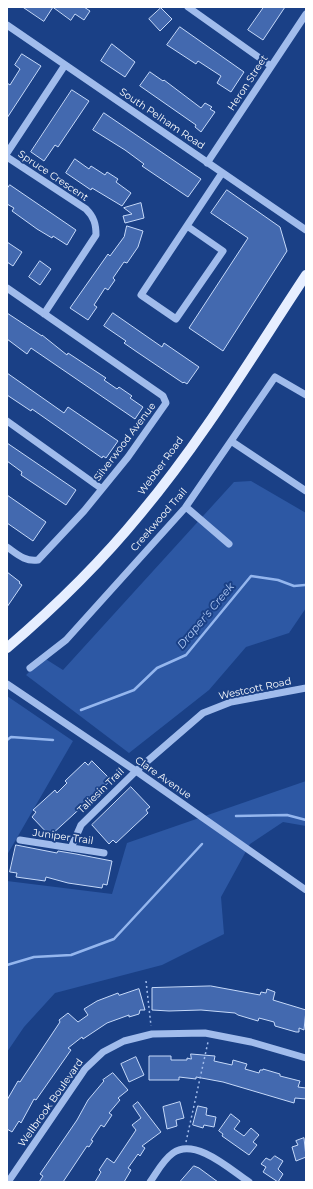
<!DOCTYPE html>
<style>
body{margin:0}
#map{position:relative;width:313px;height:1189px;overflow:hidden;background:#1a4086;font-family:Montserrat,sans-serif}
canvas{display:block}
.frame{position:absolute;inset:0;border:8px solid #fff;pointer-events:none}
</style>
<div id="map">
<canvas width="313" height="1189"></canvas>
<div class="frame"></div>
</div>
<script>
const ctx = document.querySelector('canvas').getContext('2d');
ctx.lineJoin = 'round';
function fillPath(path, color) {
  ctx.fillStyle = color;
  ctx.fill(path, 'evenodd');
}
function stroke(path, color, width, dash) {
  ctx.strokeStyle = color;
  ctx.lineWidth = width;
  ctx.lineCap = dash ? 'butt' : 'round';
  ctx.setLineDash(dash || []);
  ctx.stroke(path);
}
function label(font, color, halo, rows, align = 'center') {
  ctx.font = font + ' Montserrat,sans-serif';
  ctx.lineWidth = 4;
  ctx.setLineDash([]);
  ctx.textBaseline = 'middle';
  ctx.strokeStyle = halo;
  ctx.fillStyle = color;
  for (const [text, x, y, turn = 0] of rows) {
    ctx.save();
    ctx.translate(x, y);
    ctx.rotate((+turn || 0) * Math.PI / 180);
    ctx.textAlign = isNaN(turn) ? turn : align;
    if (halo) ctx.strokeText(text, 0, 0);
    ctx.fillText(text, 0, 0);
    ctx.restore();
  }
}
fillPath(new Path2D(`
 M251 481 306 513V608L289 633 246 647 209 690 129 753 26 675 44 658 63 670 234 482Z
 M7 696 73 741 7 855Z
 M306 781V826L283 822 250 844 221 897 224 934 162 965 55 993 24 1027 7 1052V881L112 894 127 843Z`), '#2d58a4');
stroke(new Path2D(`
 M81 710 134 690 157 668 186 655 251 576 278 580 294 586 305 585
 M7 740 11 737 53 740
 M236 816 287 815 306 820
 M7 965 34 957 71 955 114 939 202 844`), '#94b6ee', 2.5);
const building = new Path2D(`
 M23 7H53L44 21Z
 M53 7H84L90 11 84 20 75 14 71 20Z
 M264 7H285L263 40 248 30Z
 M161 8 172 19 160 31 149 19Z
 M180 27 244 72 231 92 217 83 221 76 198 61 196 64 167 45Z
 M112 44 135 62 125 77 101 61Z
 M22 54 41 66 7 118V83L10 85 20 69 15 65Z
 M150 72 163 81 164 80 201 108 205 103 212 107 210 109 215 112 201 132 195 127 196 125 140 86Z
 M72 90 89 101 58 147 55 145 44 161 31 152Z
 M104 113 201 179 188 197 142 166 144 164 125 150 93 130Z
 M75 159 89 169 91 166 105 175 107 172 118 179 116 182 131 193 122 206 92 188 91 190 66 173Z
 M10 185 76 230 67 245 53 236 52 238 37 229 12 211 14 208 7 204V189Z
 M227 190 280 227 287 251 223 351 189 328 248 238 211 213Z
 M141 203 144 218 125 223 123 216 132 214 124 208Z
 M127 226 143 231 138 247 127 263 124 262 113 278 115 280 108 290 105 288 94 305 97 307 88 320 70 308 108 254 110 256 124 237Z
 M7 242 22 252 13 266 7 262Z
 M40 261 51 269 40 285 29 277Z
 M7 313 42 336V335L67 355 68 353 106 378 104 380 117 389 119 387 132 396 130 398 143 407 135 419 31 348 27 354 7 339Z
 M113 313 162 347 164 343 199 367 187 384 184 382 183 383 137 352 124 343 126 341 104 326Z
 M7 373 64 413 68 407 118 441 106 458 103 456 102 458 32 409 31 411 7 395Z
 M7 443 76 490 66 505 21 475 22 472 7 461Z
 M7 495 46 522 33 541 7 523Z
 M7 572 20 582 19 583 22 585 7 607Z
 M92 761 111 780 50 836 32 817 36 812 33 810 55 790 57 793 67 783 65 781 85 762 88 765Z
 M131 787 150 807 146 810 148 813 116 843 113 840 109 844 92 825Z
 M16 845 57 853 58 851 76 854 112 861 107 885 103 884 102 888 68 883 46 877 45 881 16 877 17 873 10 872Z
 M211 986 260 995 261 992 266 993 267 989 275 992 273 1000 306 1010 304 1030 299 1028V1032H296L275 1026 274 1022 259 1018 258 1021 238 1015 235 1013 201 1010 169 1011 152 1010V988Z
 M139 989 145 1010H140L139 1014 129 1017V1015L107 1023 83 1039 82 1037 68 1048 71 1050 36 1100 34 1099 21 1123 19 1121 12 1132 7 1129V1100L18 1081 20 1082 60 1022 59 1020 68 1013 78 1022 88 1015 84 1009 97 1001 118 993 119 995Z
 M191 1054 215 1056 214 1061 232 1065 233 1060 247 1064 245 1069 259 1073 260 1070H263V1069L280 1074V1076L300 1081 298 1087 306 1088V1099L295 1098 294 1103 223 1082 196 1077V1079L179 1077V1080H149V1056H171V1060H187V1058L191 1059Z
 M136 1057 144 1075 129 1082 121 1064Z
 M113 1073 128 1090 118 1098 120 1100 109 1113 112 1115 104 1127 101 1125 91 1140 93 1141 89 1147 87 1146 63 1182H39L43 1176 40 1174 77 1120 88 1100 104 1081 103 1080Z
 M138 1102 161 1132 142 1146 145 1148 140 1156 138 1154 128 1168 131 1170 124 1182H95L101 1172 99 1170 107 1158 114 1163 136 1130 132 1125 141 1118 133 1106Z
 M180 1102 184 1118 176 1120 177 1126 167 1129 163 1107Z
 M198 1106 207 1108 206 1115 216 1117 214 1127 204 1125 203 1128 193 1125Z
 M231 1114 240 1121 234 1129 244 1136 251 1128 259 1135 253 1142 257 1145 249 1155 222 1136 223 1134 219 1131Z
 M304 1138 306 1157 296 1161 292 1147 298 1145 296 1141Z
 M275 1156 283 1161 278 1169 283 1174 278 1182 263 1172 266 1167 261 1164 266 1158 270 1160Z
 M194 1166 199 1168 218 1182H180Z`);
fillPath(building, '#4369af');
stroke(building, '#c6d9f9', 1);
stroke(new Path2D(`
 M146 981 151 1026
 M186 1142 208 1042`), '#a1bcec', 1.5, [2, 3]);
stroke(new Path2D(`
 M188 7 271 66
 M7 25 306 230
 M7 153 65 65
 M7 157 86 209C94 217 96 224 96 235L44 314
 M207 163 306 14
 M187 226 223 251 176 319 141 295 222 173
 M7 288 163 396 166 403 128 457 84 511 38 560C25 562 17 554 7 547
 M7 421 102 489
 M231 441 306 491
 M186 507 229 544
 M30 668 66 640 185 508 275 377 306 395
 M7 684 136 771 306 890
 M20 840 104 853
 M71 848 81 825 136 771 203 713 231 702 306 688
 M8 1182 85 1069 103 1052 124 1041 152 1034 205 1033 251 1042 306 1058
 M150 1182C157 1172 163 1160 173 1153 195 1137 231 1170 249 1182`), '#a1bcec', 7);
stroke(new Path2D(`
 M7 648C55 607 101 562 141 513 203 439 253 355 306 275`), '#e6eeff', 10);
label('10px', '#fff', '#1a4086', [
 ["Heron Street",248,83,-57],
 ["South Pelham Road",162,119,34],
 ["Spruce Crescent",53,176,34],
 ["Silverwood Avenue",125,442,-53],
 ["Webber Road",161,466,-54],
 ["Creekwood Trail",159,520,-49],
 ["Westcott Road",255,689,-12],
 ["Clare Avenue",163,778,35],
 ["Taliesin Trail",101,791,-44],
 ["Juniper Trail",63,837,8],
 ["Wellbrook Boulevard",51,1103,-55]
]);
label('italic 11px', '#adc7f3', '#1a4086', [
 ["Draper's Creek",206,616,-50]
]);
</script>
